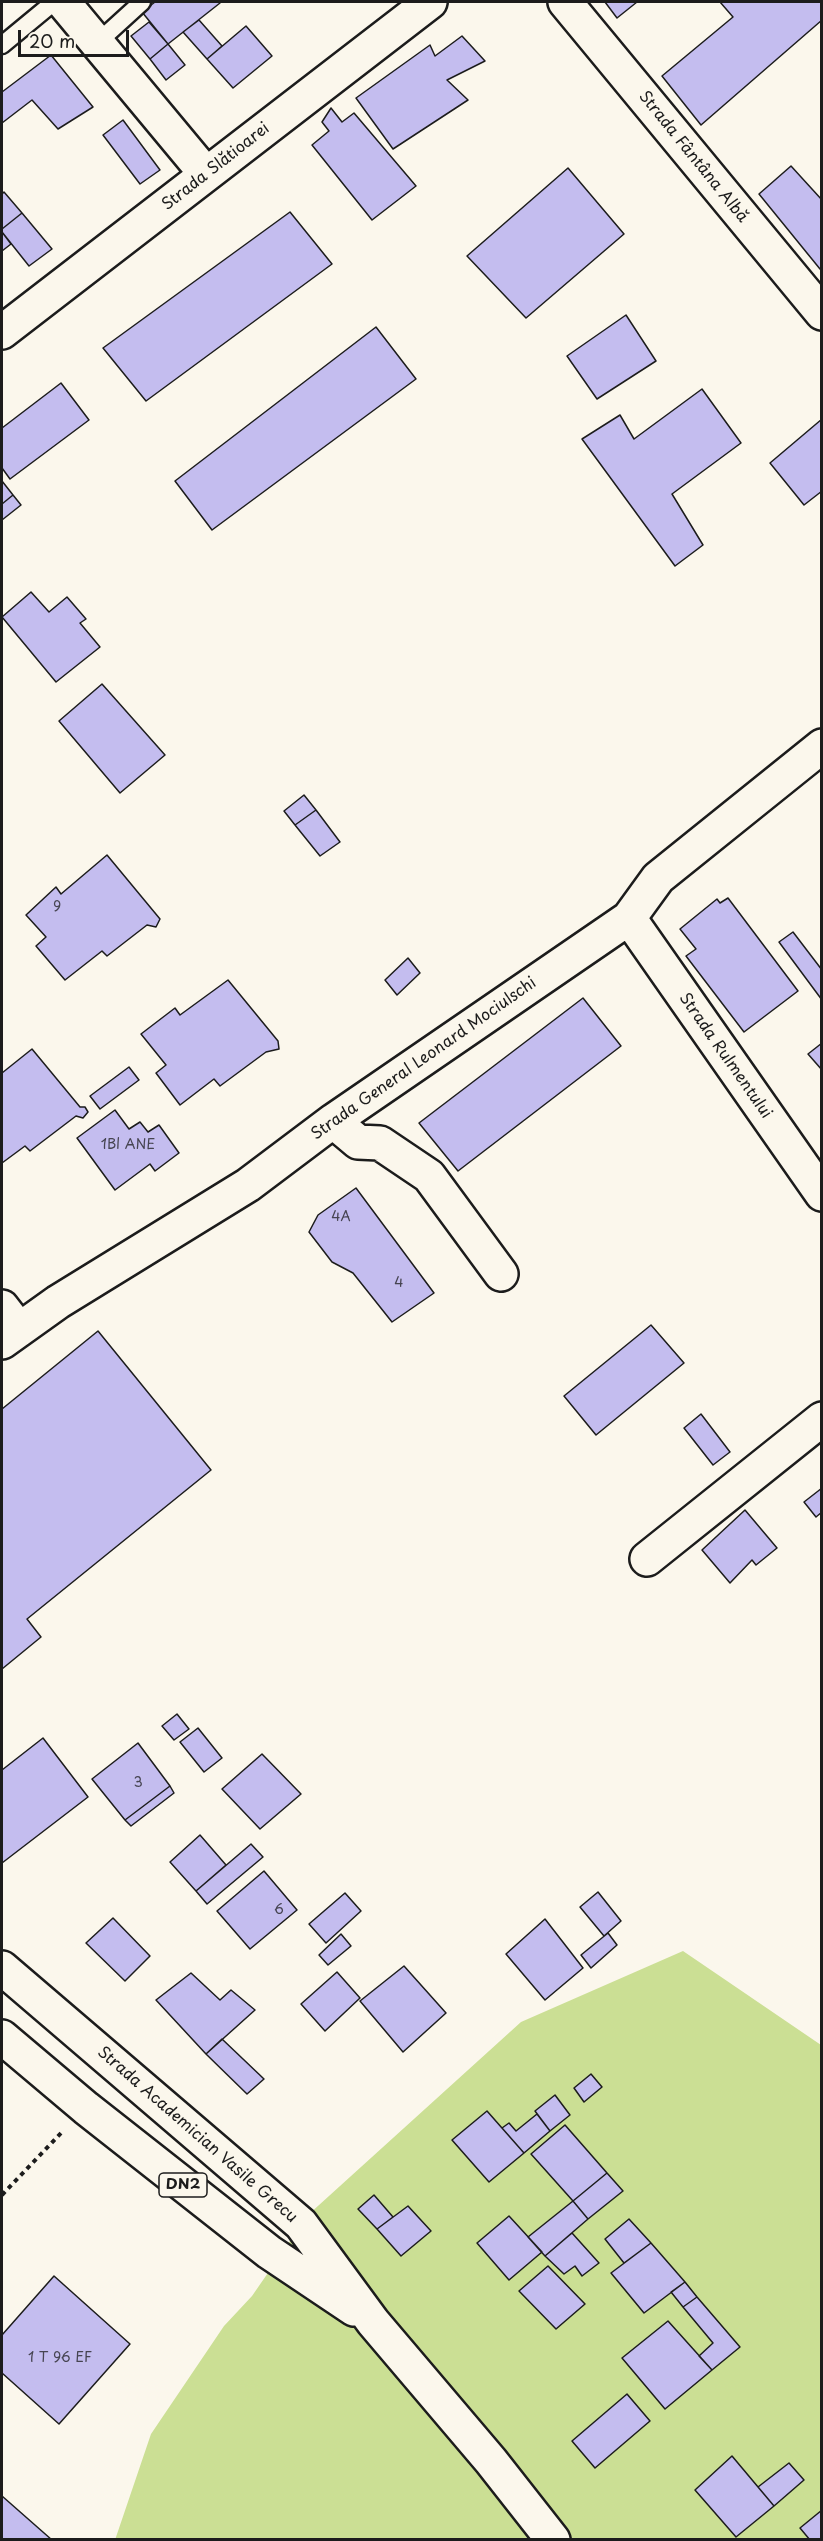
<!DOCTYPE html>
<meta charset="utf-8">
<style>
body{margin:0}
#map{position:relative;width:823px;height:2541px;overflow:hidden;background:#fbf7ec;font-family:"Playpen Sans",sans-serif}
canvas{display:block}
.frame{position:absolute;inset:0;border:3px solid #1c1c1c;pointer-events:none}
.scale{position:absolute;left:18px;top:30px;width:111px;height:27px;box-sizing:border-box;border:3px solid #1c1c1c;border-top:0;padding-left:8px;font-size:18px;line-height:21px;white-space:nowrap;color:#1c1c1c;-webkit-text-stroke:4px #fbf7ec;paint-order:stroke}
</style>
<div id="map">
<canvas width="823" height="2541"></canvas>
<div class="frame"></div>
<div class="scale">20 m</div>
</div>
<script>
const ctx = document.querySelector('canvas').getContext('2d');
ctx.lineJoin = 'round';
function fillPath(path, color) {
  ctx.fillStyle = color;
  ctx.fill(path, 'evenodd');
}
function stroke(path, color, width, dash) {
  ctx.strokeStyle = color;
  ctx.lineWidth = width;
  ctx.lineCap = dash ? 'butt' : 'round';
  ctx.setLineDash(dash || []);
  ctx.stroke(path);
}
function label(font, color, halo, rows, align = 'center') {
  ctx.font = font + ' "Playpen Sans",sans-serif';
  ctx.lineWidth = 5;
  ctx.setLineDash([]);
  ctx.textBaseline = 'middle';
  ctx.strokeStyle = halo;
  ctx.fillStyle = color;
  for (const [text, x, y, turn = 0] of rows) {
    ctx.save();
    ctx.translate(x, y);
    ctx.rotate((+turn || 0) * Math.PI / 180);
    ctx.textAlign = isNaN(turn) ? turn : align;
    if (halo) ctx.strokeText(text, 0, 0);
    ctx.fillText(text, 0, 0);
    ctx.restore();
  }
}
fillPath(new Path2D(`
 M683 1951 821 2045V2539L115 2540 151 2434 224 2326 252 2296 308 2215 521 2022Z`), '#cbdf94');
const building = new Path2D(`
 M155 2H219L220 3 168 44 142 12Z
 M605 2H637L617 18Z
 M720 2H822V20L701 125 662 76 733 17Z
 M199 20 222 46 207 59 183 32Z
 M149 22 168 44 150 59 131 36Z
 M246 26 272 56 233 88 207 59Z
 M462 36 485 61 447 80 468 100 393 149 356 98 430 45 435 56Z
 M168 44 185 65 166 80 150 59Z
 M51 55 93 107 58 129 32 100 2 123V92Z
 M331 108 342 122 354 113 416 186 372 220 312 145 329 131 322 122Z
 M123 120 160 170 140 184 103 135Z
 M791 166 822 200V268L820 269 759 194Z
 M568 168 624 234 526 318 467 256Z
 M4 192 22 213 2 229V194Z
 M290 212 332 264 146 401 103 348Z
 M22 213 52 249 29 266 2 232V229Z
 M2 232 11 244 2 251Z
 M626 315 656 361 597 399 567 356Z
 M376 327 416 379 212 530 175 481Z
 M61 383 89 420 10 479 2 468V428Z
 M702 389 741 443 672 494 703 545 675 566 582 439 620 415 634 439Z
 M822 419V491L804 505 770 463Z
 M2 481 13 495 2 504Z
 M13 495 21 505 2 520V504Z
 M31 592 49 612 67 597 86 619 80 623 100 647 56 682 2 617Z
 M102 684 165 755 120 793 59 721Z
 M304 795 316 810 295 825 284 811Z
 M316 810 340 842 320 856 295 825Z
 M107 855 160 919 156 927 147 925 107 956 102 951 65 980 36 946 46 937 26 915 56 887 61 894Z
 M728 898 798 991 744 1032 686 956 696 949 680 929 717 899 720 903Z
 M793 932 822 970V1000L779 942Z
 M408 958 420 973 397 995 385 980Z
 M228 980 278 1041 279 1049 266 1052 220 1086 214 1079 180 1105 156 1073 166 1065 141 1034 175 1008 180 1015Z
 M583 998 621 1046 458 1171 419 1123Z
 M822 1043V1070L808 1054Z
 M32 1049 80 1107H85L88 1112 83 1118 76 1116 30 1151 25 1146 2 1163V1073Z
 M129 1067 139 1080 100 1109 90 1096Z
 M115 1110 129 1129 140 1122 148 1132 159 1125 179 1153 155 1171 150 1164 115 1190 77 1138Z
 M356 1188 434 1293 392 1322 353 1273 332 1262 309 1232 318 1215Z
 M651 1325 684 1363 596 1435 564 1396Z
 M98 1331 211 1470 27 1619 41 1637 2 1669V1409Z
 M701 1414 730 1452 713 1465 684 1428Z
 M822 1488V1512L816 1517 804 1502Z
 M745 1510 777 1548 756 1565 752 1560 730 1583 702 1550Z
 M177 1714 189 1729 174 1740 162 1726Z
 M198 1728 222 1758 204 1772 180 1742Z
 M43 1738 88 1797 2 1863V1770Z
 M138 1743 170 1786 125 1820 92 1779Z
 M262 1754 301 1794 260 1829 222 1789Z
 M170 1786 174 1793 131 1826 125 1820Z
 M200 1835 226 1865 196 1891 170 1862Z
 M251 1844 263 1857 207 1904 196 1891Z
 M264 1871 297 1910 250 1949 217 1911Z
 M598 1892 621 1921 604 1936 580 1907Z
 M345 1893 361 1911 326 1943 309 1924Z
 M113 1918 150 1956 125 1981 86 1943Z
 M545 1919 583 1968 545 2000 506 1954Z
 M608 1933 617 1945 591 1968 581 1955Z
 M341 1934 351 1946 328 1965 319 1955Z
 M404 1966 446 2013 403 2052 360 2001Z
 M337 1972 360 1998 325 2031 301 2004Z
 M191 1973 220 2000 231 1990 255 2010 206 2054 156 2000Z
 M222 2039 264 2079 247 2094 206 2054Z
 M591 2074 602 2087 584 2102 574 2088Z
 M555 2095 570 2115 550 2131 535 2111Z
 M487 2111 524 2153 489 2182 452 2140Z
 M537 2114 550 2131 524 2153 502 2128 509 2123 516 2131Z
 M565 2125 607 2173 573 2201 531 2154Z
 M607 2173 623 2191 588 2219 573 2201Z
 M374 2195 393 2217 377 2229 358 2209Z
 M573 2201 588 2219 545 2256 528 2237Z
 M408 2206 431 2231 401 2256 377 2229Z
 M509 2216 542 2252 509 2280 477 2243Z
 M629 2219 651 2243 624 2263 605 2239Z
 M572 2233 599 2263 582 2276 575 2266 564 2274 545 2256Z
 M651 2243 685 2282 644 2313 611 2273Z
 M548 2266 585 2304 556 2329 519 2291Z
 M54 2276 130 2344 59 2424 2 2373V2335Z
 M685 2282 697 2297 683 2307 671 2292Z
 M697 2297 740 2347 712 2370 699 2356 713 2343 683 2307Z
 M668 2321 712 2370 665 2409 622 2358Z
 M627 2394 650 2421 595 2468 572 2441Z
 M732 2456 774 2506 736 2537 695 2490Z
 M789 2463 804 2480 774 2506 758 2487Z
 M2 2496 52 2540H2Z
 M822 2510V2540H810L800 2528Z`);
fillPath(building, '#c4bdef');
stroke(building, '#1c1c1c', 1.5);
const lane = new Path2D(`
 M97 43 142 2
 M2 45 54 2`);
const street = new Path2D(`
 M63 2 206 174
 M565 2 822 313
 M2 332 430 2
 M629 918 822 1194
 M333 1121 358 1142 380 1143 429 1176 501 1274
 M2 1307 19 1329
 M2 1342 58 1302 248 1185 333 1121 629 918 658 878 822 746
 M647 1559 822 1419`);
const primary = new Path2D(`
 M2 1968 301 2224 373 2322 491 2461 553 2540
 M2 2037 86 2108 269 2252 354 2309`);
stroke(lane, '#1c1c1c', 21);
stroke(street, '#1c1c1c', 38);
stroke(primary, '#1c1c1c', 38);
stroke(new Path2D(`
 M2 2195 62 2132`), '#1c1c1c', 4, [4.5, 4.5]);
stroke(lane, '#fbf7ec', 16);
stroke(street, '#fbf7ec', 33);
stroke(primary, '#fbf7ec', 33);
label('14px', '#464451', null, [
 ["9",57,907],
 ["1Bl ANE",128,1145],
 ["4A",341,1217],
 ["4",399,1283],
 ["3",138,1783],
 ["6",279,1910],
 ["1 T 96 EF",60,2358]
]);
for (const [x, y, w] of [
 [183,2185,48]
]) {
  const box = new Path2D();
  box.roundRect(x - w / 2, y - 12, w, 24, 4.5);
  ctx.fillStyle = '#fbf7ec';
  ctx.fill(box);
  stroke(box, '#1c1c1c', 1.5);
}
label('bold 15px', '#1c1c1c', null, [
 ["DN2",183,2185]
]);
label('16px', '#1c1c1c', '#fbf7ec', [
 ["Strada Fântâna Albă",693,157,51],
 ["Strada Slătioarei",216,167,-38],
 ["Strada Rulmentului",725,1056,55],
 ["Strada General Leonard Mociulschi",424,1059,-35],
 ["Strada Academician Vasile Grecu",197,2135,41]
]);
</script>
